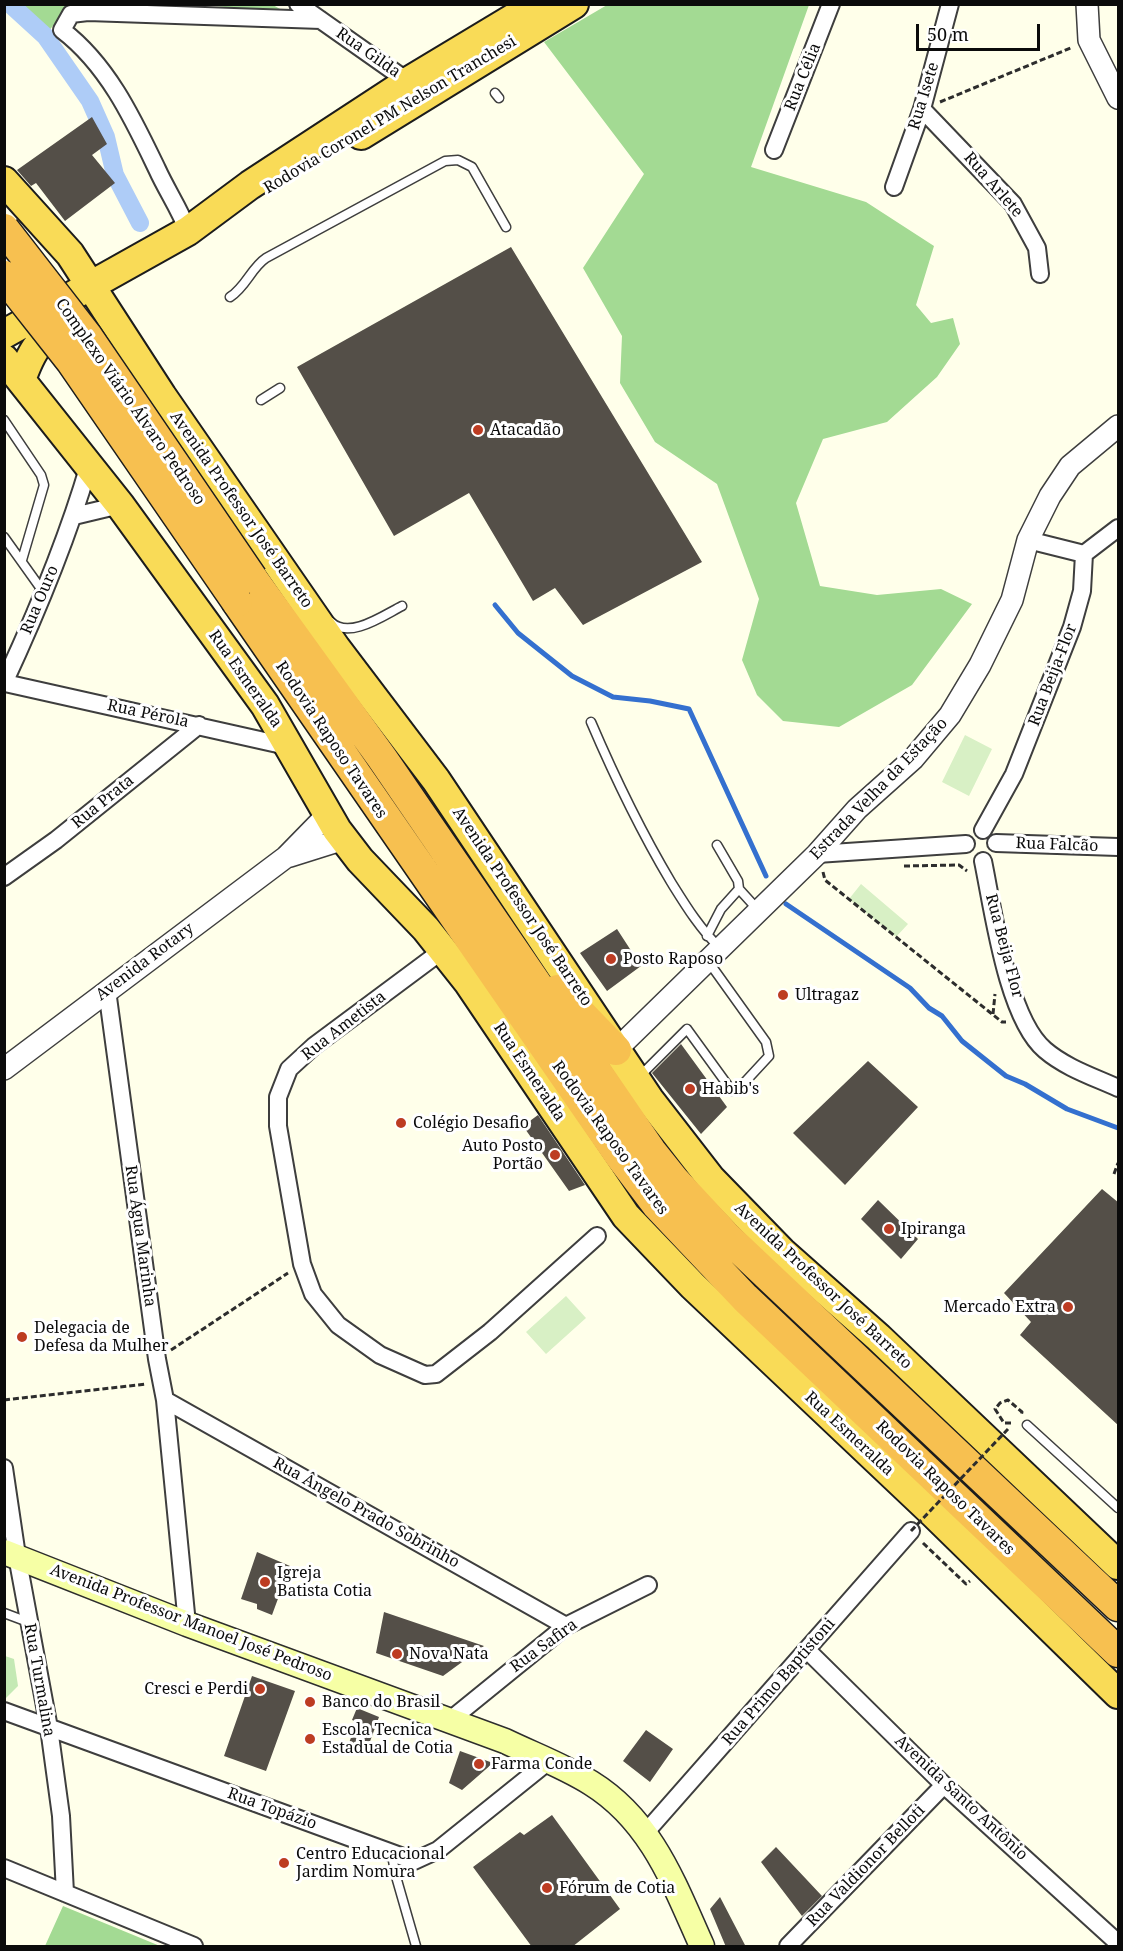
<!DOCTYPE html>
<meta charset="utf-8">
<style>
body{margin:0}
#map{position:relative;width:1123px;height:1951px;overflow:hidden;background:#ffffea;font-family:"Noto Serif",serif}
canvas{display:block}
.frame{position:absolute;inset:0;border:6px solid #0b0b0b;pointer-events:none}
.scale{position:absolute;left:916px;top:24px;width:124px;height:27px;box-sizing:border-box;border:3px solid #0b0b0b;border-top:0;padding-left:8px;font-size:18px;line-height:21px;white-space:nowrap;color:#0b0b0b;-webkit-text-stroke:4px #fff;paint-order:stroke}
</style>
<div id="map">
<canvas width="1123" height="1951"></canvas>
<div class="frame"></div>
<div class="scale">50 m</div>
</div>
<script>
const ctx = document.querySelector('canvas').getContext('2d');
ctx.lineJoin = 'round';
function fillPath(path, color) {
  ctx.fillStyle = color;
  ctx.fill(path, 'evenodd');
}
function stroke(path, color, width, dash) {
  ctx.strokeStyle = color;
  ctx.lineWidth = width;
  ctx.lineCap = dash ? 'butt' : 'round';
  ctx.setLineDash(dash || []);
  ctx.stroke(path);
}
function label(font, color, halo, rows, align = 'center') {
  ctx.font = font + ' "Noto Serif",serif';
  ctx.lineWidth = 6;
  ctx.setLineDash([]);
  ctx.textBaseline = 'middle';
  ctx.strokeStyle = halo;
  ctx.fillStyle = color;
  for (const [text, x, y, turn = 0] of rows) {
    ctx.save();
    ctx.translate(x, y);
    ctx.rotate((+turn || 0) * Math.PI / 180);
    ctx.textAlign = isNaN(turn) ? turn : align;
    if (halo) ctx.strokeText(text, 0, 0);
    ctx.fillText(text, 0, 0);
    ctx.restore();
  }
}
fillPath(new Path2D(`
 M5 1656 14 1659 18 1686 5 1699Z`), '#c4e9b4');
fillPath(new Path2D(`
 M10 5H69L45 36Z
 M205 5H273L287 13Z
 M607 5H809L751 167 866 202 934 246 916 305 931 323 953 318 960 344 937 377 887 422 823 439 796 503 820 586 877 595 941 589 972 604 912 685 839 727 783 721 757 695 742 660 759 599 717 484 655 442 620 383 622 336 583 268 644 174 544 42Z
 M63 1906 160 1946H45Z`), '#a3da93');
fillPath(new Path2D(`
 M965 735 992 749 969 796 942 782Z
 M861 884 908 924 896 937 849 899Z
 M566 1296 586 1318 546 1354 526 1332Z`), '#d8f0c5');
stroke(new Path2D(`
 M495 605 518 633 572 676 613 697 650 701 689 709 766 876
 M786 904 910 988 929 1008 942 1016 962 1041 1006 1076 1025 1084 1067 1109 1118 1128`), '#3470cf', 5);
stroke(new Path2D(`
 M10 4 45 36 90 101 106 137 115 175 140 223`), '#aeccf7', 18);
fillPath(new Path2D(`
 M92 117 107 144 92 155 115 183 65 221 36 183 31 186 17 170Z
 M511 247 702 562 583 625 555 588 533 601 469 493 394 536 297 367Z
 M617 929 641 966 607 991 580 953Z
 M681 1044 727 1107 701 1134 652 1073Z
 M868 1061 918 1107 845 1185 793 1133Z
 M538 1115 585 1185 569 1191 523 1126Z
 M1102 1189 1119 1203V1426L1020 1335 1031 1322 1004 1293Z
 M878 1200 918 1239 901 1259 861 1219Z
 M257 1552 290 1566 272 1615 257 1609V1604L241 1599Z
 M384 1612 484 1646 443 1676 376 1653Z
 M252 1676 295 1691 266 1771 224 1756Z
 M357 1708 379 1717 365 1755 347 1748 357 1722 352 1720Z
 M646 1730 673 1749 650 1782 623 1761Z
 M460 1751 493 1763 462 1790 449 1783Z
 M552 1815 620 1909 572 1947H532L473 1867 520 1832 524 1835Z
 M776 1847 822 1896 802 1916 761 1862Z
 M720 1897 746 1947H726L710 1909Z`), '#544f48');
const service = new Path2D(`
 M495 93 499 98
 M230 297C246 287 251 268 266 258L445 161 458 160 472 167 506 227
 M261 400 280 388
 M4 420 41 475 44 485 22 560
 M4 537 44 593
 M331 622C349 640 384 615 402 606
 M591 722C615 778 640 830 671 882 686 906 700 929 720 948
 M739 889 759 911
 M707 936 721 909 739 889 738 881 717 845
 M638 1078 687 1029 732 1091 744 1083 769 1056 766 1042 708 961
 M1027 1425 1118 1508
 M4 1613 28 1622
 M392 1854 395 1873 416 1946`);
const minor = new Path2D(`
 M298 4 413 85
 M922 109 1013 204 1037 248 1040 274
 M774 150 831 4
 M894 187 922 109 950 4
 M188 231C179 208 167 191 157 169 133 119 108 65 62 30L71 14 88 12 321 20
 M74 516 120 505
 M1028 540 1084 554
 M4 683C37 612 67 540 89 465
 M5 683 291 747
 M983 830 1014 774 1072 627 1082 591 1084 554 1118 528
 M996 843 1118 847
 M817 854 966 844
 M983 861C993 909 1007 1018 1045 1050 1066 1068 1094 1077 1118 1088
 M4 877 56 840 199 725
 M443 950 314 1046 289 1069 278 1097V1126L302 1264 313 1294 338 1325 380 1355 425 1375 436 1374 490 1332 597 1236
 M107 990 157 1359 165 1400 187 1624
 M165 1400 566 1626
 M4 1468 17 1556 49 1728 61 1816 65 1893
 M807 1650 944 1785 1118 1943
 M4 1711 414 1861 438 1850 550 1760
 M449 1721 566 1626 648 1585
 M646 1832 911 1531
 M4 1868 194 1946
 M788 1946 944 1785`);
const tertiary = new Path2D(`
 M1087 4 1089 40 1118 98
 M290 856 344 839
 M616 1050 817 854 857 809 913 759 950 715 980 665 1012 600 1028 540 1050 496 1070 466 1118 426
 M4 1069 286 857 328 814`);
const secondary = new Path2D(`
 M4 1552 187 1624 505 1741C534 1755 564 1766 591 1783 652 1821 674 1884 702 1946`);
const trunk = new Path2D(`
 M361 135 574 4
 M4 181 70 254 162 396 336 648 436 780 649 1099 711 1179 782 1252 879 1338 1118 1565
 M4 334 188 231 250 185 409 81 537 4
 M4 359 120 505 265 705 337 830 360 860 426 929 468 982 626 1216 693 1286 934 1514 1118 1694
 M21 380C33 347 38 340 69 323`);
const motorway = new Path2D(`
 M252 578 382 758 651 1151 675 1181 727 1237 1118 1606
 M237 602 620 1156 657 1205 745 1298 1118 1652
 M558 990 616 1050`);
stroke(service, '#3e3e3e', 11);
stroke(minor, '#3e3e3e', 20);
stroke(tertiary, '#3e3e3e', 24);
stroke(secondary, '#2d2d2d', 27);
stroke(trunk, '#1c1c1c', 32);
stroke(motorway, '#1c1c1c', 33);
stroke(new Path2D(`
 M940 102 1073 47
 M904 866 959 865 967 871
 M823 872 825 880 1002 1022H1006
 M993 1014 995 994
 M1114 1174 1118 1163
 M171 1350 288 1273
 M4 1400 146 1384
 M1011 1423H1004L995 1409 1000 1403 1008 1400 1022 1412 1021 1416
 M923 1543 966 1584 970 1581`), '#2d2d2d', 3, [6, 3]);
stroke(service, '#fff', 8);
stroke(minor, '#fff', 16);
stroke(tertiary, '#fff', 21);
stroke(secondary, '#f6ffa5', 24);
stroke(trunk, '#f9db57', 28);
stroke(motorway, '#f7c050', 30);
const motorwayBridge = new Path2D(`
 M4 229 87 336 252 578
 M4 276 71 361 237 602`);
stroke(motorwayBridge, '#1c1c1c', 33, []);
stroke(new Path2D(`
 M911 1531 1008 1429`), '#2d2d2d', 3, [6, 3]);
stroke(motorwayBridge, '#f7c050', 30);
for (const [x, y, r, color] of [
 [478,430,6,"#bd3c22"],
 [611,959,6,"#bd3c22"],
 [783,995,6,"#bd3c22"],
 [690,1089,6,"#bd3c22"],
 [401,1123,6,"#bd3c22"],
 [555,1155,6,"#bd3c22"],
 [889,1229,6,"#bd3c22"],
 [1068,1307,6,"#bd3c22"],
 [22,1337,6,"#bd3c22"],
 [265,1582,6,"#bd3c22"],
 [397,1654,6,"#bd3c22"],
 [260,1689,6,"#bd3c22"],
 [310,1702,6,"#bd3c22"],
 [310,1739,6,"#bd3c22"],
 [479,1764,6,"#bd3c22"],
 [284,1863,6,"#bd3c22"],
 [547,1888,6,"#bd3c22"]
]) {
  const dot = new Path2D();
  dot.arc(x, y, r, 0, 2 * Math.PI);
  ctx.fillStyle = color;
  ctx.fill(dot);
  stroke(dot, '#fff', 2);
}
label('16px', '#0b0b0b', '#fff', [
 ["Rua Gilda",368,53,35],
 ["Rua Célia",803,77,-68],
 ["Rua Isete",924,96,-73],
 ["Rodovia Coronel PM Nelson Tranchesi",390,115,-31],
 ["Rua Arlete",993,185,49],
 ["Complexo Viário Álvaro Pedroso",130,402,55],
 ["Avenida Professor José Barreto",241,510,55],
 ["Rua Ouro",40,600,-67],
 ["Rua Beija-Flor",1053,675,-69],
 ["Rua Esmeralda",245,679,55],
 ["Rua Pérola",148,714,12],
 ["Rodovia Raposo Tavares",331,740,56],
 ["Estrada Velha da Estação",879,789,-46],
 ["Rua Prata",103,802,-39],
 ["Rua Falcão",1057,845,2],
 ["Avenida Professor José Barreto",522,907,56],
 ["Rua Beija Flor",1004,946,75],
 ["Avenida Rotary",145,962,-37],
 ["Rua Ametista",344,1026,-38],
 ["Rua Esmeralda",529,1072,56],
 ["Rodovia Raposo Tavares",610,1138,54],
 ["Rua Água Marinha",140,1236,82],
 ["Avenida Professor José Barreto",823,1286,43],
 ["Rua Esmeralda",849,1434,43],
 ["Rodovia Raposo Tavares",945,1488,44],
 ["Rua Ângelo Prado Sobrinho",366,1513,29],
 ["Avenida Professor Manoel José Pedroso",191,1623,21],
 ["Rua Safira",544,1646,-36],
 ["Rua Turmalina",39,1680,80],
 ["Rua Primo Baptistoni",779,1682,-49],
 ["Avenida Santo Antônio",961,1798,43],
 ["Rua Topázio",272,1809,20],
 ["Rua Valdionor Belloti",866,1866,-46]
]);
label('16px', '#0b0b0b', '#fff', [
 ["Atacadão",490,430],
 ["Posto Raposo",623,959],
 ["Ultragaz",795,995],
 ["Habib's",702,1089],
 ["Colégio Desafio",413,1123],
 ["Auto Posto",543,1146,"right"],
 ["Portão",543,1164,"right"],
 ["Ipiranga",901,1229],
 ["Mercado Extra",1056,1307,"right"],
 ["Delegacia de",34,1328],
 ["Defesa da Mulher",34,1346],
 ["Igreja",277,1573],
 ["Batista Cotia",277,1591],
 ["Nova Nata",409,1654],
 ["Cresci e Perdi",248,1689,"right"],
 ["Banco do Brasil",322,1702],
 ["Escola Tecnica",322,1730],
 ["Estadual de Cotia",322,1748],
 ["Farma Conde",491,1764],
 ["Centro Educacional",296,1854],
 ["Jardim Nomura",296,1872],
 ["Fórum de Cotia",559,1888]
], 'left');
</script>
